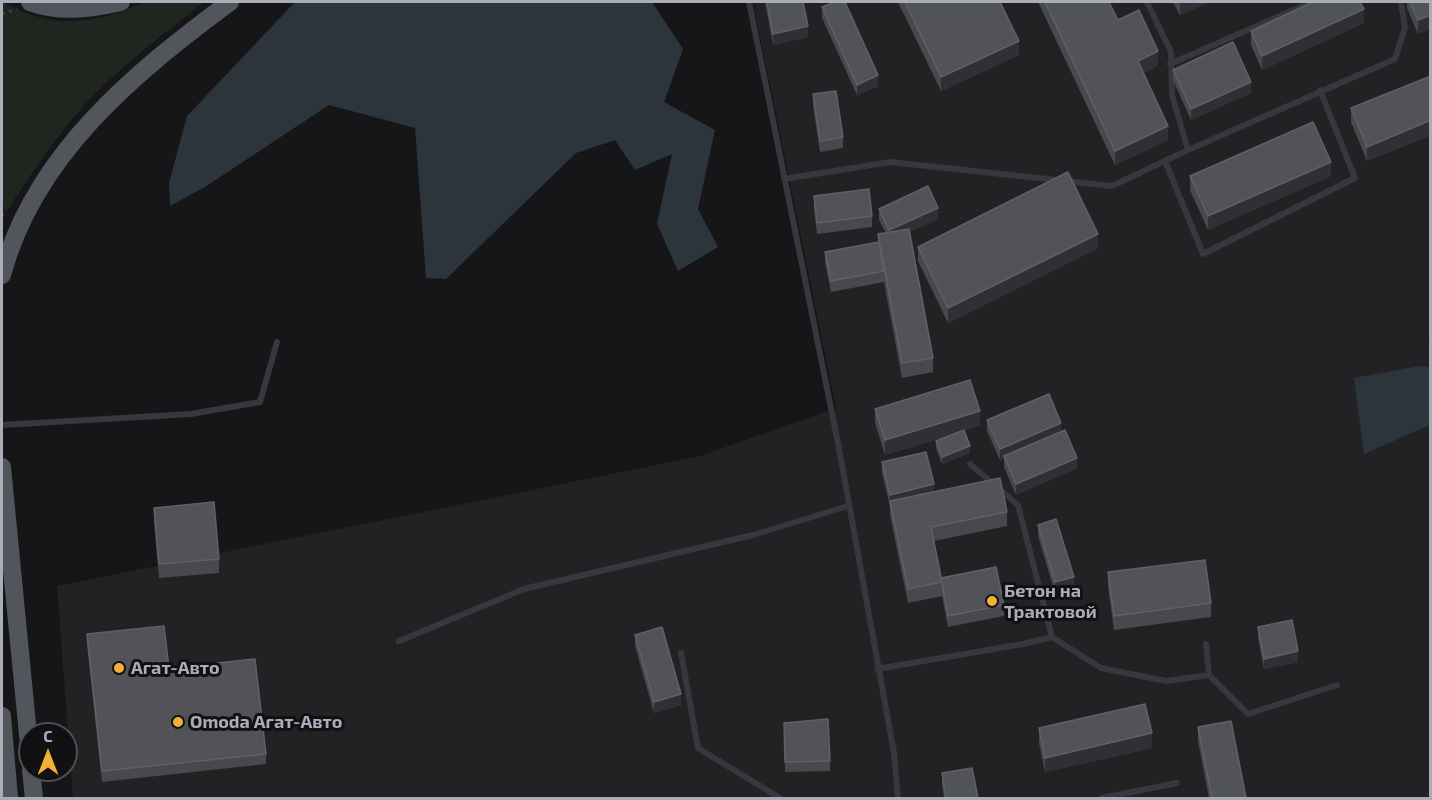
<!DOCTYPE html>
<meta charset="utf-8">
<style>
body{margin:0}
#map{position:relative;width:1432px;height:800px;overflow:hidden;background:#161618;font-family:"Exo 2",sans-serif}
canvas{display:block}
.frame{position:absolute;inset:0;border:3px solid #a8adb8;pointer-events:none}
.north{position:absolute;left:18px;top:722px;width:60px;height:60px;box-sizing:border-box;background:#111113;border:2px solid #4d4f55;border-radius:50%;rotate:0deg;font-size:16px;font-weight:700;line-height:24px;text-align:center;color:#a8adb8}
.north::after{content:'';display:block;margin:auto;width:21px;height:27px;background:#f2b134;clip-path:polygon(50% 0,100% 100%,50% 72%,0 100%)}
</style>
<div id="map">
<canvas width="1432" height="800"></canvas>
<div class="frame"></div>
<div class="north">С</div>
</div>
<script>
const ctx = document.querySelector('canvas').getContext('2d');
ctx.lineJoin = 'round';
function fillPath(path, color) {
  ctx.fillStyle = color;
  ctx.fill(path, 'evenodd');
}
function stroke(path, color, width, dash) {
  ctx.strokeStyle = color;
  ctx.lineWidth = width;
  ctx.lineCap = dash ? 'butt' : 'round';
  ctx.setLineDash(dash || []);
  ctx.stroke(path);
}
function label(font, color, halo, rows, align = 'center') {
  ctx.font = font + ' "Exo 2",sans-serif';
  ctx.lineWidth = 6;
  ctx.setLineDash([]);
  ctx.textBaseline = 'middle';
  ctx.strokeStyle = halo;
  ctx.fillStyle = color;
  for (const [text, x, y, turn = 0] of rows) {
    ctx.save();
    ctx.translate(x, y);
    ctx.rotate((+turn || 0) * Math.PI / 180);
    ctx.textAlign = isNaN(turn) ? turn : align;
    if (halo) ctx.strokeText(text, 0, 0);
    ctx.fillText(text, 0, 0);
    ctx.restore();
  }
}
fillPath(new Path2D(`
 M753 2H1430V337L1427 336 1430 342V798H73L57 586 700 456 836 408Z`), '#222225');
fillPath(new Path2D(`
 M2 2C46 25 75 26 122 12 131 9 139 3 148 2 165 0 187 1 204 2 162 36 116 69 80 110 52 143 28 178 5 214L2 199Z`), '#1e261f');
fillPath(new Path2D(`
 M295 2H652L683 49 664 102 715 130 698 209 718 247 678 271 657 224 672 154 635 170 615 140 576 153 446 279 426 278 415 128 329 105 205 187 170 206 169 183 187 116Z
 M1420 366 1430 367V425L1364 454 1354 378Z`), '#2c353c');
stroke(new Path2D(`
 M2 14 17 9
 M2 214 3 217`), '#3d3f44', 3, [3, 4.5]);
stroke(new Path2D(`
 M749 2 838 443 894 753 898 798
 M1170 64 1312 2
 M1188 150 1395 59 1405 28 1401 2
 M1165 161 1203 254 1355 178 1320 90
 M784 179 890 162 1112 186 1188 150 1172 95 1171 52 1147 2
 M2 425 191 414 260 402 277 342
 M1052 637 1101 668 1166 681 1209 675 1206 644
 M399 641 524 589 753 535 848 506
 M681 653 698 748 780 798
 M877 669 1023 644 1052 637 1018 505 970 464
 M1209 675 1248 714 1337 685
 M1102 798 1177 783`), '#37383d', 6);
stroke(new Path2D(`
 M30 2C60 13 90 9 121 2
 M2 275C34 155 134 73 230 2
 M2 467 30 755
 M2 716 9 798
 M31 770 34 798`), '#53555c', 18);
fillPath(new Path2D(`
 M765 2H803L808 37 773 45Z
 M898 2H1000L1019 55 941 91Z
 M1038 2H1109L1118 20 1158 66 1143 73 1168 140 1115 165Z
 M1173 2H1209L1180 15Z
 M1407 2H1431L1418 34 1407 8Z
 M822 7 878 86 857 95 822 18Z
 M1364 23 1262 70 1251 45V31Z
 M1173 70 1251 93 1191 120 1173 80Z
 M1431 76V135L1367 161 1351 122V108Z
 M813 94 843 137V148L820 152 813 105Z
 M1190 176H1331L1208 230 1190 190Z
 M814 196 872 216V227L817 234 814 207Z
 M879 209 938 219 909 232 933 358V372L902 378 884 282 831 292 825 262V252L878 242V234L886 233 879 220Z
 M918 247 1098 248 948 323 918 261Z
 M875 409 980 426 964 430 970 453 942 464 936 448V441L960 432 885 455 875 423Z
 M987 420 1061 432 1077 468 1016 495 1004 467V458L1000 460 987 431Z
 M882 462 934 492 1007 512V526L934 541 941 578 1004 605V616L948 627 942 596 908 603 890 515V506L882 473Z
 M154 508 219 559V573L159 578 154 522Z
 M1038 525 1074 588 1055 593 1038 536Z
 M1108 572 1211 603V617L1114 630 1108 587Z
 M1258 627 1298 662 1264 669 1258 638Z
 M87 634 169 668 266 754V764L102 782 87 645Z
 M635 635 681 705 654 713 635 646Z
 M784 723 830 761V771L785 772Z
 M1198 727 1246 798H1209L1198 741Z
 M1039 728 1152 748 1045 772 1039 743Z
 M942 773 978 798H944L942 784Z`), '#47494d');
fillPath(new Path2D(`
 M1180 2H1209L1180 15Z
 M1364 9V23L1262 70V56Z
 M1431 15V29L1418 34V20Z
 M808 26V37L773 45V34Z
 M1019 41V55L941 91V77Z
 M1158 51V66L1138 75V61Z
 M878 75V86L857 95V85Z
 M1251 82V93L1191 120V109Z
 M1431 120V135L1367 161V147Z
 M1168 126V140L1115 165V151Z
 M1331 162V176L1208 230V216Z
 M938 208V219L889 241V230Z
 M1098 234V248L948 323V308Z
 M980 411V426L885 455V440Z
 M1061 423V433L1004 456V458L1000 460V449Z
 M970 446V453L942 464V457Z
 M1077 458V468L1016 495V484Z
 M934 484V495L890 501V506V495Z
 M1074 577V588L1055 593V582Z
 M1298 651V662L1264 669V659Z
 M681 694V705L654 713V702Z
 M1152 733V748L1045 772V758Z`), '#2f3033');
const building = new Path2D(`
 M767 2H803L808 26 773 34Z
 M835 2H845L878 75 857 85 822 7Z
 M905 2H1000L1019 41 941 77Z
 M1045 2H1109L1118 20 1139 10 1158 51 1138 61 1168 126 1115 151Z
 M1313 2H1360L1364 9 1262 56 1251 31Z
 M1410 2H1431V15L1418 20Z
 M1233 42 1251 82 1191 109 1173 70Z
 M1431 76V120L1367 147 1351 108Z
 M836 91 843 137 820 141 813 94Z
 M1313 122 1331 162 1208 216 1190 176Z
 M1068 172 1098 234 948 308 918 247Z
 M928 186 938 208 889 230 879 209Z
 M869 189 872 216 817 223 814 196Z
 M909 229 933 358 902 363 878 234Z
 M879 242 884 271 831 281 825 252Z
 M970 380 980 411 885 440 875 409Z
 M1049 394 1061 423 1000 449 987 420Z
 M964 430 970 446 942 457 936 441Z
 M1065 430 1077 458 1016 484 1004 456Z
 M926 452 934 484 890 495 882 462Z
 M1000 478 1007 512 931 527 942 582 908 589 890 501Z
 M214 502 219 559 159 564 154 508Z
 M1056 519 1074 577 1055 582 1038 525Z
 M1205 560 1211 603 1114 616 1108 572Z
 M996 567 1004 605 948 616 941 578Z
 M1292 620 1298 651 1264 659 1258 627Z
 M164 626 169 668 255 659 266 754 102 771 87 634Z
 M662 627 681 694 654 702 635 635Z
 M1145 704 1152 733 1045 758 1039 728Z
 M828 719 830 761 785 762 784 723Z
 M1231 721 1246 798H1212L1198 727Z
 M972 768 978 798H946L942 773Z`);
fillPath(building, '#525359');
stroke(building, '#5f6168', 1.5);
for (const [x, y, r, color] of [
 [992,601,6,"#f2b134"],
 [119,668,6,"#f2b134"],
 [178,722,6,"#f2b134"]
]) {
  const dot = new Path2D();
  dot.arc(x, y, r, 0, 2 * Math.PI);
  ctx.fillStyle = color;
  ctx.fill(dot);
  stroke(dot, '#111113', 2);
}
label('bold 18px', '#a8adb8', '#111113', [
 ["Бетон на",1004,591],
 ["Трактовой",1004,612],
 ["Агат-Авто",131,668],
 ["Omoda Агат-Авто",190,722]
], 'left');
</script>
